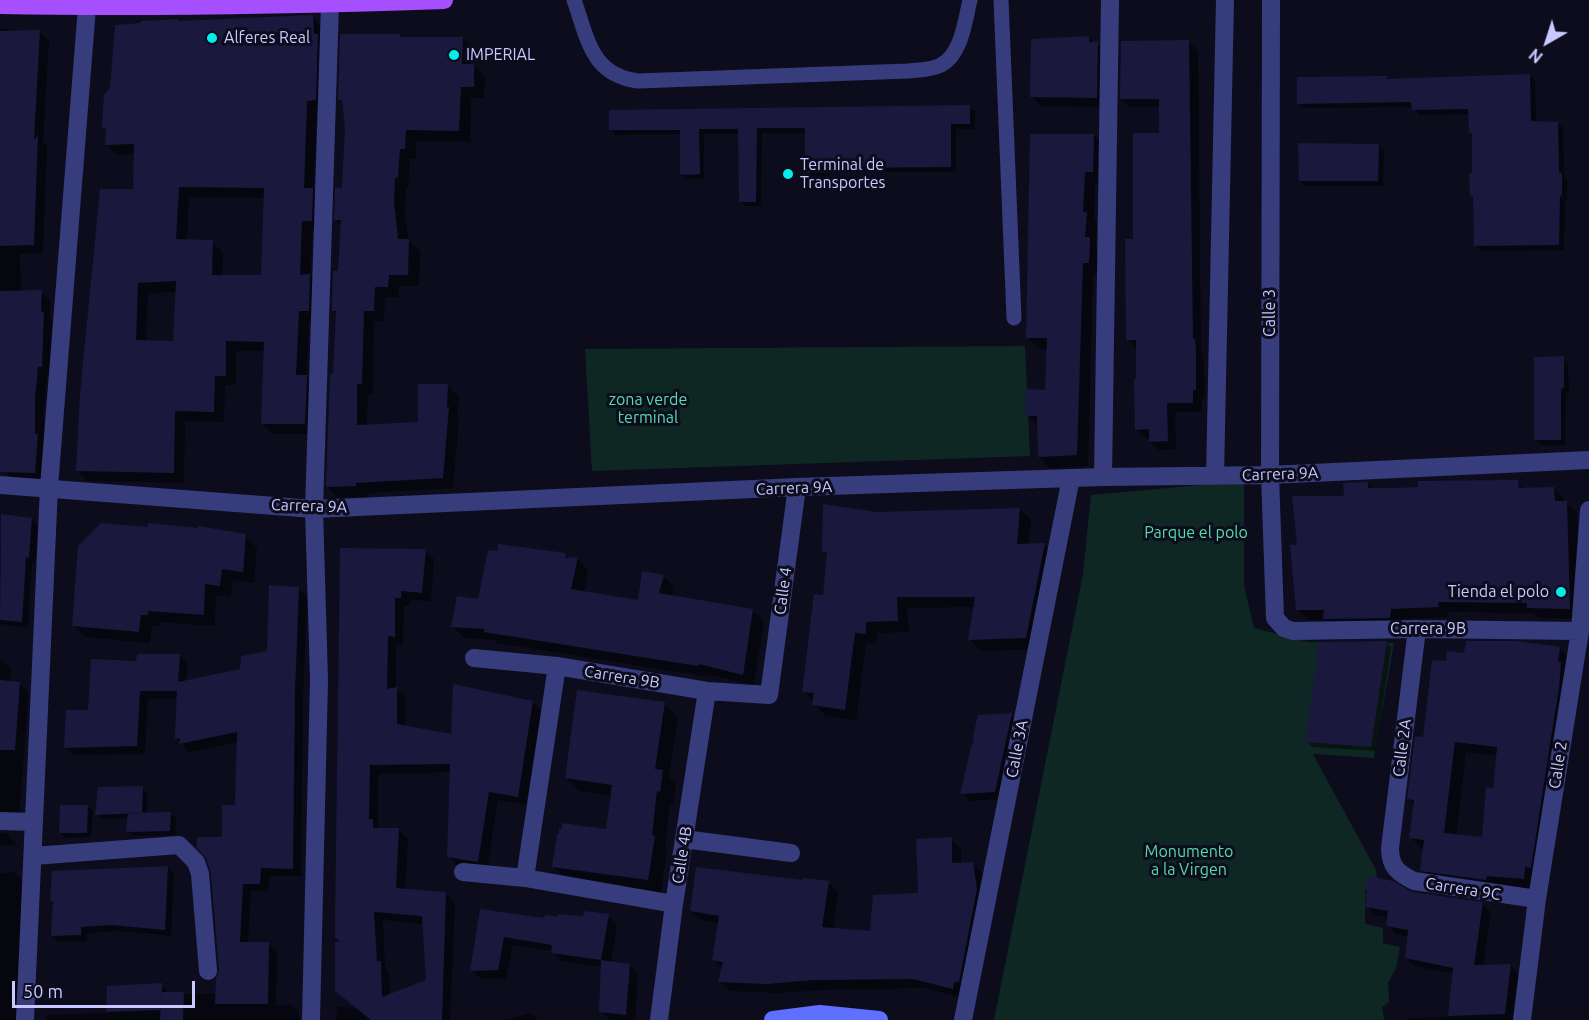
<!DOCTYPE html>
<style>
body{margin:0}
#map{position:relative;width:1589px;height:1020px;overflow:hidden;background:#0c0c1d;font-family:Ubuntu,sans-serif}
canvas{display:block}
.north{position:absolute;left:1517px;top:12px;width:60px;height:60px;-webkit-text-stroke:4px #0c0c1d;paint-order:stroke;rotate:219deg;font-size:16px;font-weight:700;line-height:24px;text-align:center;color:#c8c9ff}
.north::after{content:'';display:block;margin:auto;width:21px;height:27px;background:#c8c9ff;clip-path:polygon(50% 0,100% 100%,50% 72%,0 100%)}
.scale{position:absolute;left:12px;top:981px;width:183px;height:27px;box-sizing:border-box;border:3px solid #c8c9ff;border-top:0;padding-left:8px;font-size:18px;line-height:21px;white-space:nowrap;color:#c8c9ff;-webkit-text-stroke:4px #0c0c1d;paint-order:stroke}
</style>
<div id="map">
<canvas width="1589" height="1020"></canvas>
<div class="north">N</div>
<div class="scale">50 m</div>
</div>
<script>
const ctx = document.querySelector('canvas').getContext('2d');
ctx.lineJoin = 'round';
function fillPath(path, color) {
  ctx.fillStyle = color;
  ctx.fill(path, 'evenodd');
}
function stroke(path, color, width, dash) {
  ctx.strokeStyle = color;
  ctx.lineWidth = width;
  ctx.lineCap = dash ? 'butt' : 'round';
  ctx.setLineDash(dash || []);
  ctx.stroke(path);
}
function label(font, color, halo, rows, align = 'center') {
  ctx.font = font + ' Ubuntu,sans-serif';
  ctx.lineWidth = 6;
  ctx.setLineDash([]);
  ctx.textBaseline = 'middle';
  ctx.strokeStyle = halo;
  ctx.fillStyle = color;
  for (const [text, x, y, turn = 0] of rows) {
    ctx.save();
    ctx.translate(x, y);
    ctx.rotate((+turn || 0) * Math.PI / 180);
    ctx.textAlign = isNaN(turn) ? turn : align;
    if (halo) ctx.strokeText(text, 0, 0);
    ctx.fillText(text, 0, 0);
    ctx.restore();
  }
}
fillPath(new Path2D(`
 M1025 346 1030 456 592 471 585 349Z
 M1244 481V585L1254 628 1308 642 1394 643 1374 758 1313 754 1376 870 1378 886 1365 890V924L1383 928V943L1400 947 1396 968 1388 983 1389 1002 1382 1007 1384 1020H994L1083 574 1091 495Z`), '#0f2723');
fillPath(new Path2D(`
 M312 17 323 28 326 110H317L314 191 323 200 322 231H312L311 276 320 286 319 321H309L307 377 317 387 315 434H273L262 423 265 351H236V385H225L224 422 185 421 184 483 88 481 78 471 135 190V154L117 155 106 144 108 131 103 127 179 23ZM189 197 265 198 262 276H222L223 252 212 242 187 241ZM177 292 175 342H146L148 293Z
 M0 29H9L13 33 40 32 49 41 43 142 47 146 43 253 20 254 21 292 41 291 50 301V319L53 323 50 376H47L44 408V482L14 480 5 471 0 394Z
 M399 36 402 39 463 38 474 49 473 64 485 76 484 98H471L470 142 416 141V159H410L408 189H406L405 214 408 240 420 251 419 286H399L398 297H385L384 321H374L373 394H368L367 426 419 424 448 386 459 397 457 417 459 419 453 488 367 493V497L338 498 327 487 337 315 333 310 340 272 342 226 336 220 344 190 346 129 344 103 340 100Z
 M1089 38 1106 52V107L1041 106 1032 97Z
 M1189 42 1198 51 1201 347 1204 362 1205 398H1202V412H1175L1176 449 1159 450 1150 441V438H1146L1137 429V349L1128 339 1135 240 1161 135V107H1130L1121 98Z
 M1530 75 1535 81 1536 123H1558L1563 128 1564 177 1567 179V200H1565L1564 250 1481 251 1475 245 1474 199 1471 195 1474 174 1473 135 1470 133V114L1419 115 1413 107 1304 108 1299 103 1386 78 1389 80Z
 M970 106 975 112V129H956V172H830V178H812L806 173V133H762L761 206H746L740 201 739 134H704V179H687L681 174 682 134 616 135 611 129Z
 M1094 135 1105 146 1103 183H1095L1094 221 1097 224 1096 245 1100 250V273L1093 274 1088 466 1050 468 1039 457 1038 426 1027 415 1047 391 1048 349H1039L1028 338Z
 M1379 145 1384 151 1383 186H1306L1300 181Z
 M1563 358 1568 363 1569 393H1566L1565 445H1541L1536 439Z
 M1517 482 1525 489 1553 488 1564 499V502L1577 513 1581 619 1539 618 1533 613 1448 612 1449 617 1402 619 1400 628 1335 629 1325 620H1308L1297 609 1299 546 1346 498 1368 483 1374 489Z
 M1020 509 1031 520 1028 545H1044L1056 556 1037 649 981 651 970 640 975 607 907 608 909 632 877 633 876 644 866 643 856 721 825 716 804 691 824 597 828 555 823 550 876 513Z
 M2 515 32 519 38 526 35 563H32L28 628 0 624V548Z
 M149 528 199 529 245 536 257 548 254 583 233 580 231 597 216 595 215 626 160 622 159 626H152L150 643 85 637 74 625Z
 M342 550H425L434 559 431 601 410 600 409 606H404L403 645 396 644V689L406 698 405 727 452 736 532 702 542 711 526 805 498 800 487 870 457 865 448 856 451 772 378 774V826L381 829 399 830 408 839 405 890 446 893 455 903 450 1020H336L337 1007 356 1008 343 943ZM383 920 424 924 428 981 390 995 389 972 385 967Z
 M565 555 569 559 577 558 588 570 584 593 639 601 663 576 674 587 672 597 752 610 764 621 754 685 710 675 709 677 497 643 494 640 464 638 452 626 480 601Z
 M298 588 307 597 303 700 301 876H269L268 891H251L248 943 269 944 277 952 276 1006 291 1004 299 1012V1020H46L47 1015 108 1013 109 987 161 985 170 994H217L221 970 223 839 237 807 238 742 189 752 176 738 178 699H148L145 754 74 755 66 747 90 711 138 662 179 655 187 664 186 681 241 670 269 652Z
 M1386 642 1391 648 1376 751 1312 747 1307 742Z
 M1560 648 1571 660 1535 890 1433 882 1422 870 1424 850 1411 838 1415 805 1409 799 1447 663 1465 654ZM1466 752 1498 756 1494 790 1483 838 1456 836Z
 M0 659 11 668 10 682 19 683 29 692 19 819 0 827Z
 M664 704 678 717 669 777 676 785 673 805 670 804 665 848 667 851 661 893 567 880 553 866 560 835 607 830 612 796 580 791 567 778Z
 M1011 715 1019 722 1002 799 970 801 962 793Z
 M142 787 147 793V814L170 813 176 818 175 835 133 836 128 831 129 818 102 819 97 814Z
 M88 806 93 812 91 837 65 838 60 833Z
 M0 833 7 834 17 845 0 846Z
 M951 839 961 849V864L973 863 982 873 986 900 962 998 924 988 825 990 778 993 730 991 720 981 723 969 713 960 719 923 701 920 691 911 805 882H828L838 892 833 929 871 932 920 894Z
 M168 867 174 874 171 936 120 931 87 933V941L59 942 52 935 54 903 52 900Z
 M14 872 24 882 15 1020H0V873Z
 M1412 893 1482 904 1491 912 1483 966H1511L1519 974 1513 1020H1408V1018L1449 1017 1454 974 1415 966 1406 958 1409 936 1396 934 1388 925 1389 918 1375 915 1367 906Z
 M482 911 545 919 608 916 617 925 611 963 630 965 638 974 635 1020H610L601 1011 602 967 562 961 552 951 513 945 506 979H481L472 970Z
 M531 1013 538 1020H505Z`), '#0007');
fillPath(new Path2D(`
 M313 15 314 34H318L316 100 307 101 304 188H313L312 221H302L300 275 310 274 309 311H299L296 375H307L305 424H261L264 342 226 341V376H215L214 412 175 411 174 473 76 471 80 394 100 189H133L134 144 105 145 106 128H102L104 95 110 88 115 25 141 23V21L162 20 178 19V21ZM179 187 264 188 261 275H212L213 240 176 239ZM176 281 173 341 136 340 138 283Z
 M40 30 34 140 38 135 34 245 0 246V31Z
 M340 34H400V37H463L462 64H474V87H461L459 131 406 130 405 149H400L398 178H395L394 202 398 239H409L408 275H389L388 287H375L374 311H364L362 384H357V425L418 422V384H448L447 407H449L443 478 356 483V486L326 487 330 374H333L336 311H332L333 271H338L341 220H334L335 188H342L345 129 342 100H338Z
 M1089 36V42L1098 41 1097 98 1030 97 1031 39Z
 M1189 40 1193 339H1195L1196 352V390H1193V403H1167L1168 441 1149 442V429L1135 430 1134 379H1136V340H1126L1125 239H1133V133H1159V99H1120L1121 41Z
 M1530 74 1531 121 1558 122 1559 172 1562 173V195L1560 196 1559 245 1474 246 1473 196H1470L1469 173H1472V133H1469L1468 109 1412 110 1411 102 1297 104V77L1387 76V79Z
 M970 105V124H951V167L825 168V173H805V128H757L756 202H739L738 129H699L700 174 689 175 680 174V130H609V110Z
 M1030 134H1094L1093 172H1085L1083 212H1087L1085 237H1090V248L1089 263H1083L1077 455 1038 457 1037 416H1025L1026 389 1045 390 1047 338H1026Z
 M1298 143 1379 144 1378 181H1299Z
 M42 290 41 312H44L42 367H38L35 398V434H38L35 473 0 472V291Z
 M1564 356V388L1561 389V440H1534V357Z
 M1518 480 1519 488 1554 487 1555 501H1567L1570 609 1527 608V603L1438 602 1439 607 1391 609 1390 618 1323 619 1324 610H1296L1290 545H1297L1292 496H1344L1343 483 1368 482V488H1393L1418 487V481Z
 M823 504 877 512 1020 508 1017 544 1045 543 1026 638 968 640 975 597H897L898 621 866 622V634L855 633 845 710 812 705 814 693 802 692 814 594 823 595 827 552 822 551Z
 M1 514 32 518 29 558 26 557 22 622 0 620Z
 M101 523 148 527V523L198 528V526L246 534 243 572 222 569 220 586 205 584 204 615 148 611V615H141L139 632 72 626 78 546Z
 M498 544 566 553 565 558 578 557 571 589 638 600 642 571 664 575 659 593 753 609 743 675 699 664 698 666 484 632V629L451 627 457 596 478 599 488 550 497 551Z
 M340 548 426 549 422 593 401 591V598H395V637L388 636 387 689 397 687V724L451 734 453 684 533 701 518 797 489 792 478 862 447 857 450 764 370 765 369 819H373V828H399L396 888 446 892 442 1020H371L335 991V942H341L335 937V924ZM374 912 422 916 426 980 382 997 381 961H377Z
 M269 585 299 587 295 691 293 869 261 868 260 884H243L240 942H269L268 1004H215L216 979 219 970 211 873 206 858 197 848V837H222V805H235L237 732 179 744 180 738 175 739 177 686V691H140L137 746 64 748 66 710H88L91 659 136 661 137 654H180L178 682 240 669 241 656 267 651Z
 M1387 641 1371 747 1305 742 1319 642Z
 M1466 641H1517L1560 647 1558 662H1561L1559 688 1550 744 1531 868 1525 867 1524 879 1487 876 1486 880 1420 871 1424 840 1409 838 1414 800 1407 799 1415 736 1423 737 1432 660 1446 661 1447 651 1464 653ZM1455 742 1497 747 1493 788 1486 787 1482 837 1444 833Z
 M0 680 20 682 15 750H0Z
 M577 690 665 702 655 769 663 770 660 792 657 791 652 835 655 836 648 880 552 867 557 834H559V829H562V823L606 829 612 785 565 778Z
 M1012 713 995 792 960 794 972 743H974L973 736 978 715Z
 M143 786 142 813 95 815 98 787Z
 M60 805H88L87 833H59Z
 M171 812 170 831 126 832 128 813Z
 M952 837V863L973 862 977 889 959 982H954L953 989 913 979 814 980 767 984 718 982 723 962 712 960 719 916 690 911 696 867 803 880V878L829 881 822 927 870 931 873 895 918 893 916 839Z
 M168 866 165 930 112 925 81 927V935L51 936 53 901H50L52 871Z
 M1368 876 1393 881 1412 892 1483 902 1474 965 1511 964 1505 1014 1448 1016 1453 968 1405 958 1408 930 1386 926 1388 911 1365 907Z
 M480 909 544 918 545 915 557 917 558 914 583 916 584 911 609 914 601 960 630 964 626 1015 599 1012 601 960 551 953 552 945 504 937 498 970 470 971Z
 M162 983 161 1010 106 1012 107 986Z
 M162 992H184L183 1020H160Z`), '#1b183e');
stroke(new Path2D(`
 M574 0C588 39 591 75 638 81L908 71C919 70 932 70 941 65 962 54 965 20 970 0
 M1001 0 1014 318`), '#373d7c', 15);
stroke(new Path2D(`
 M1271 0 1270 475 1275 618 1284 628 1293 631 1417 629 1580 631
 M1215 476 1225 0
 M1103 477 1110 0
 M0 485 314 509 797 487 1103 477 1270 475 1589 460
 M1417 629 1390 848C1390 867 1398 873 1414 881L1537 899
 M474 658 557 666 707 691 769 695 797 487
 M0 821 33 822
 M684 839 791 853
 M33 856 179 845 196 862 200 874 208 971
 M463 872 525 878 674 904
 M525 878 557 666
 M25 1020 49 487 87 7
 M311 1020 319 680 314 509 330 4
 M659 1020 674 904 707 691
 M963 1020 1071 478
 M1522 1020 1537 899 1580 631 1589 510`), '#373d7c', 18);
stroke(new Path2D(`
 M773 1020 820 1014 879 1020`), '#5f70fe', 18);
stroke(new Path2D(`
 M0 5C148 8 296 5 444 0`), '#a64ffe', 18);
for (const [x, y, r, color] of [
 [212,38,6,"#01f1ea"],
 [454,55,6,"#01f1ea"],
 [788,174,6,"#01f1ea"],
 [1561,592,6,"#01f1ea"]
]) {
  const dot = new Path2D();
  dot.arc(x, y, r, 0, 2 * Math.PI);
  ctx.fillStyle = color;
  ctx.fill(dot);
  stroke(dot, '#0c0c1d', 2);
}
label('16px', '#c8c9ff', '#0c0c1d', [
 ["Alferes Real",224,38],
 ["IMPERIAL",466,55],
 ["Terminal de",800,165],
 ["Transportes",800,183],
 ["Tienda el polo",1549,592,"right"]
], 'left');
label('16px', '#c8c9ff', '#0c0c1d', [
 ["Calle 3",1270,313,-90],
 ["Carrera 9A",1280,474,-2],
 ["Carrera 9A",794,488,-2],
 ["Carrera 9A",309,506,2],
 ["Calle 4",783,591,-82],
 ["Carrera 9B",1428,629],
 ["Carrera 9B",622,677,9],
 ["Calle 2A",1402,748,-83],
 ["Calle 3A",1017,749,-79],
 ["Calle 2",1558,765,-81],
 ["Calle 4B",682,855,-81],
 ["Carrera 9C",1463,889,9]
]);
label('16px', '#5da', '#0c0c1d', [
 ["zona verde",648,400],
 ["terminal",648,418],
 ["Parque el polo",1196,533],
 ["Monumento",1189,852],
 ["a la Virgen",1189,870]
]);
</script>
